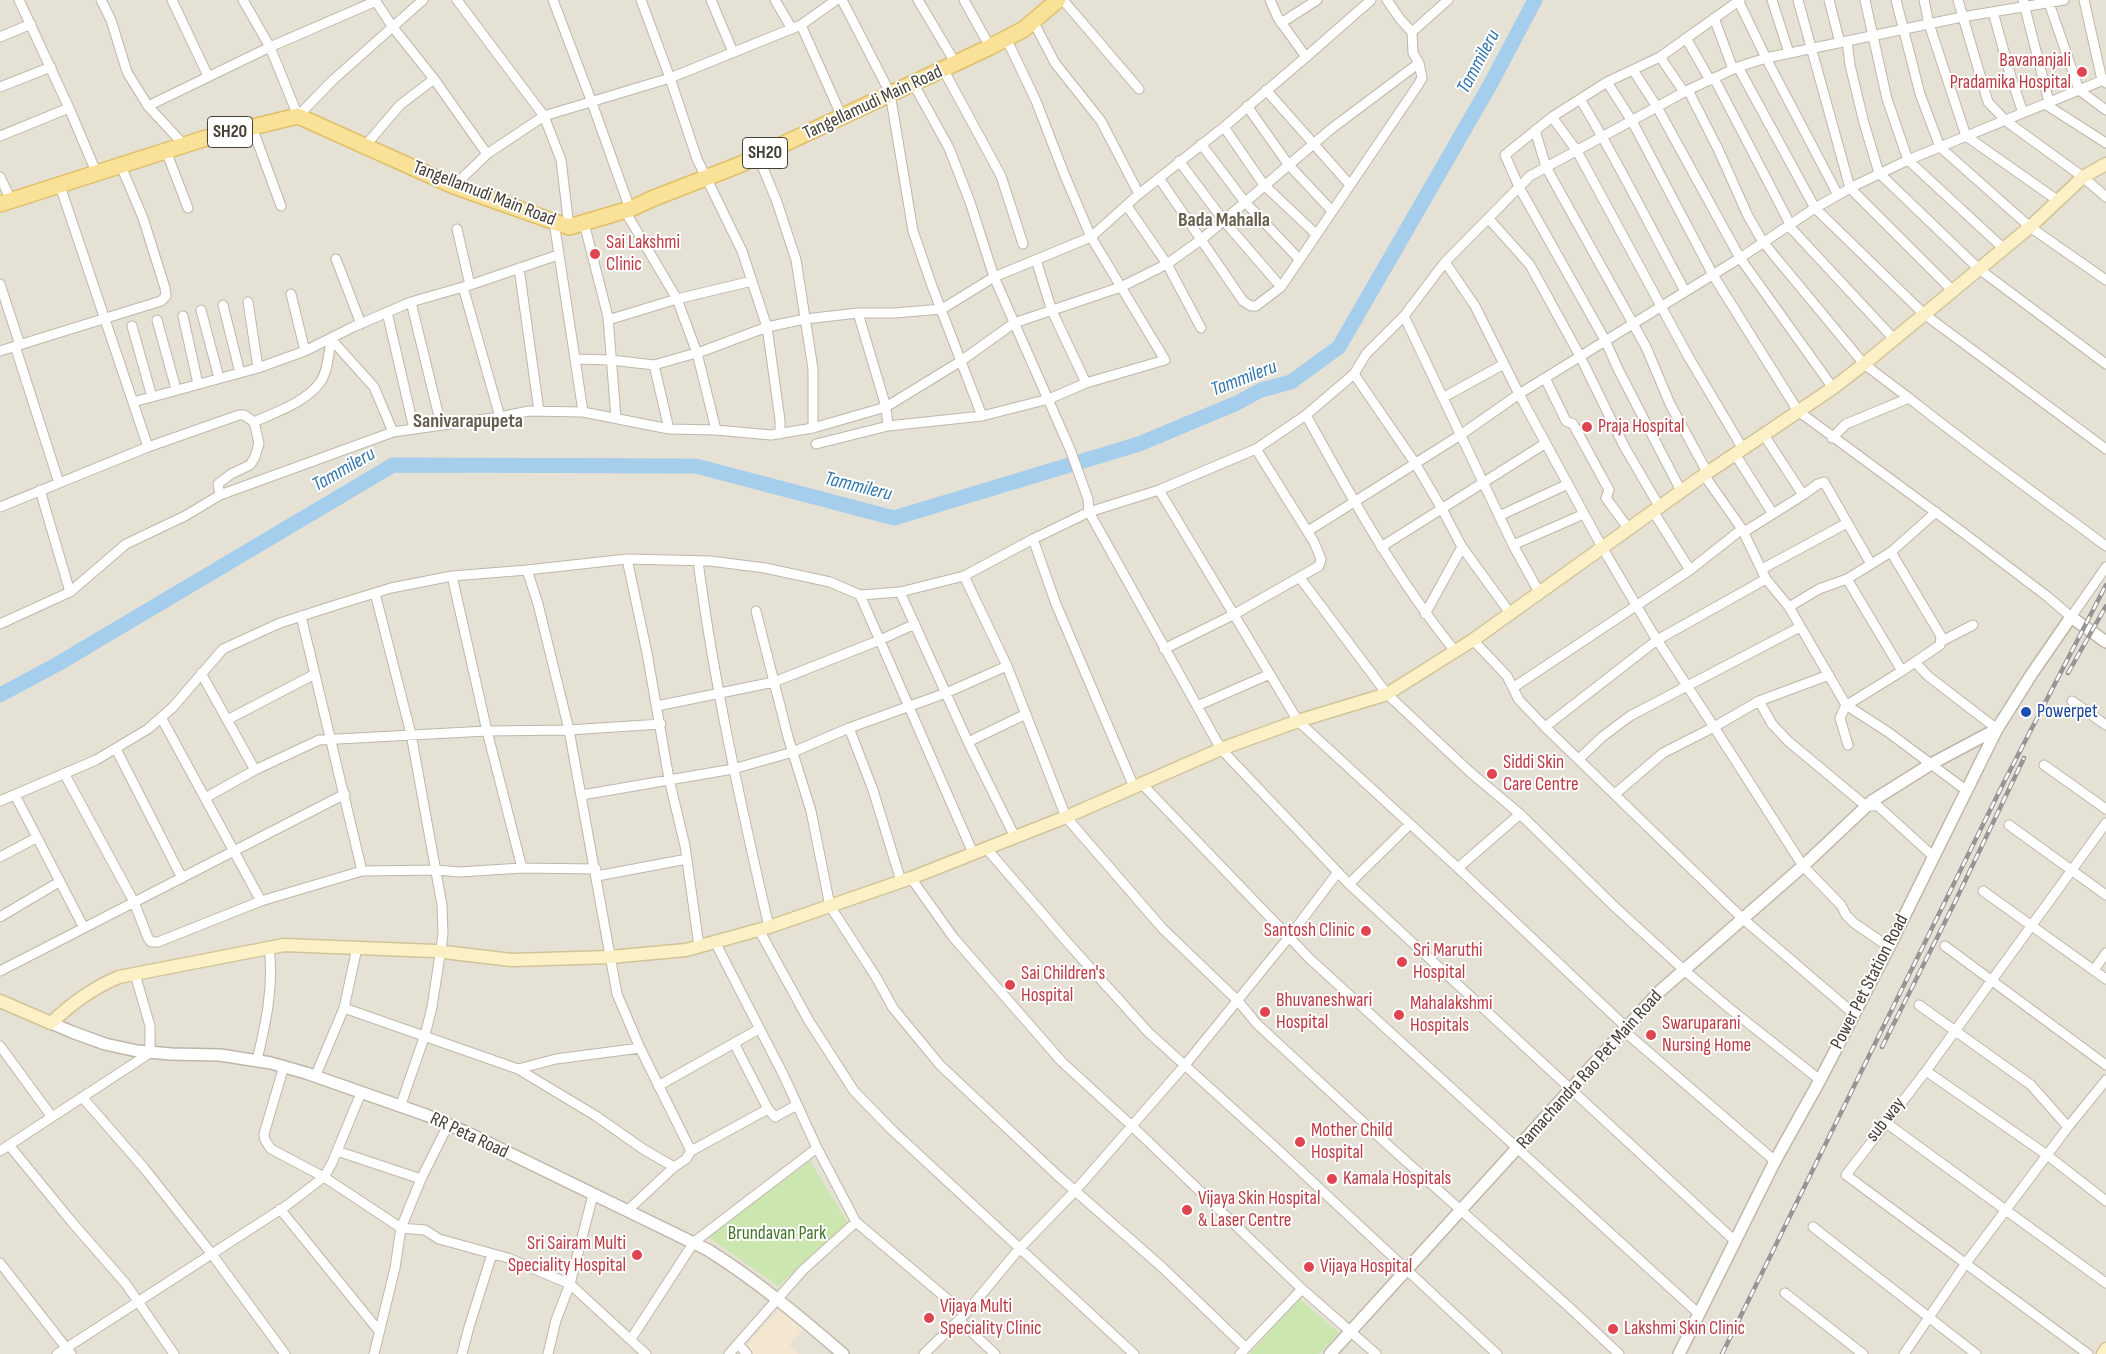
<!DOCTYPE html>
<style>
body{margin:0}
canvas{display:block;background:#f3efe6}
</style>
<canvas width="2106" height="1354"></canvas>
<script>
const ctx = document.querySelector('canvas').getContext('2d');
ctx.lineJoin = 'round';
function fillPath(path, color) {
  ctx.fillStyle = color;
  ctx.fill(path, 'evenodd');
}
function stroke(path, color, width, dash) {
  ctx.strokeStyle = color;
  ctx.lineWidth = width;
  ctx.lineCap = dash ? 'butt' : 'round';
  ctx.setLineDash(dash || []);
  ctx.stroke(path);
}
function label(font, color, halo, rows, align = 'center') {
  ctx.font = font + ' "Sofia Sans Condensed",sans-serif';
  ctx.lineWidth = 4;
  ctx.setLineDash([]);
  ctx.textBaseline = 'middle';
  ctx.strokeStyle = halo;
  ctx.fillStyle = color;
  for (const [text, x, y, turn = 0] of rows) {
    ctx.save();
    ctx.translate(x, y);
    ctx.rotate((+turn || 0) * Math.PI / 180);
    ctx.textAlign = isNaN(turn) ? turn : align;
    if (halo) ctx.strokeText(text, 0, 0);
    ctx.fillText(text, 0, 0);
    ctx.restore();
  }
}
fillPath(new Path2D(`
 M0 0H2106V1354H0Z`), '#e6e1d5');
fillPath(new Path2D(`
 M780 1309 804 1328 789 1345 798 1354H753L746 1345Z`), '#f4e7d2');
fillPath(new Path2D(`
 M810 1161 848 1223 778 1286 707 1236Z
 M1300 1299 1339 1333 1319 1354H1249Z`), '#cce6b0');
stroke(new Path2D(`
 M0 695 56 665 393 465 696 466 894 518 1139 444 1237 403 1261 390 1291 382 1339 347 1490 85 1535 0`), '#a5ceed', 15);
const minor = new Path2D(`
 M19 0 69 108 97 174
 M101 0 111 20 127 72 148 106 184 145
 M172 0 208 76
 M375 0 392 26 434 79 487 154
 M457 0 544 116 561 160 569 227
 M553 0 591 100 630 209
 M641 0 670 78 697 159 742 251 767 327 780 420V434
 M711 0 733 52
 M775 0 792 29
 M842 0 890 93 913 231 932 286 982 416
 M918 0 956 64
 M964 0 990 47
 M1063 0 1139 89
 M1270 0 1278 18 1306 57 1371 0
 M1387 0 1400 19 1412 32
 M1738 0 1766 58 1838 195
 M1772 0 1789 53
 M1798 0 1850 188 1953 291
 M1829 0 1840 43
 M1865 0 1887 99 1908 160 2003 248
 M1896 0 1920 94 1940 147 2030 227 2106 280
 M1924 0 1929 24 1966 136 2057 200
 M1958 0 1988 102 2006 121 2083 177 2106 197
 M2023 0 2049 102
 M2048 0 2079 90 2106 110
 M2084 0 2102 80 2106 83
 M376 1 270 47 298 116 333 80 423 0
 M1993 12 2011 77 2023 113
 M1714 18 1733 69
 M1033 21 1055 63 1101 121 1139 194
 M1281 23 1317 0
 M801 25 842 117
 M0 37 31 24
 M1686 38 1710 80
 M1847 42 1850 65 1864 123 1879 173 1979 269 2106 364
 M1660 57 1684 92
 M1738 67 1815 208 1924 314 2106 449
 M943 69 1001 176 1023 244
 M1633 70 1657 107 1740 258 1833 388
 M1714 78 1790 224
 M1607 82 1632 121 1713 275 1798 411 1961 531 2048 597 2071 617 2106 567
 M913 83 949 148 970 202 994 277 1070 449 1088 499 1089 512 1033 539 1056 604 1134 787
 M0 87 51 67
 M1266 90 1350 185
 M1688 90 1718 149 1748 216 1763 242 1864 364 1909 398
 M1580 99C1618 161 1650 227 1685 291
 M2045 104 2106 143
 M148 106 270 47 243 0
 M1247 106 1288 164 1332 211
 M1552 117 1577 151 1688 356 1743 449
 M252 127 281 206
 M1224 127 1264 185 1316 234
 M1535 130 1546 167 1646 347 1670 404 1707 472
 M0 136 69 108
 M1201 144 1245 202 1299 259
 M365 146 400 105 434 79
 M166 151 188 208
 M758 156 777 202 796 260 813 369V428L886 407 961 361 1014 323 1121 287 1167 264 1202 239 1331 129 1419 63 1413 53 1412 32 1448 0
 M1179 161 1224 221 1281 287 1418 85 1422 78 1419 63
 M0 177 11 200
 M1159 178 1243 301 1251 306H1256L1281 287
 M60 186 148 447
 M454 186 487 154 544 116 670 78 801 25 836 0
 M1127 206 1167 264 1201 328
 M625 211 677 299 697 353 716 430
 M1488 218 1530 265 1580 356 1624 446 1659 506
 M554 222 575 359 611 360 654 365 703 351 767 327 805 319 858 313H895L942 309 994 277 1091 237 1139 194 1224 127 1306 57
 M584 223 608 317 616 418
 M1788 225 1894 339
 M457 229 470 285
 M336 259 361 324
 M1036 260 1052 311 1086 383
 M1445 262 1475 306 1519 394 1602 547 1652 632 1714 727 1759 701 1772 724 1788 741 1866 806H1878L1934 857
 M519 268 539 411
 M0 284 20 345
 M463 287 500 417
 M291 294 305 351
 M248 302 258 368
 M411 302 441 425
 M223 305 240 373
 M201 310 219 378
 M387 312 414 429
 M858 313 886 407 888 426
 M183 316 198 384
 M1404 316 1513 545 1539 592
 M157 320 176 389
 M608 320 677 299 752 281
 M132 326 152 397 258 368 305 351 353 327 411 302 470 285 558 255
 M331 339C329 352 328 370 321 381 307 402 276 412 254 422L259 443 255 457 250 465 231 474 218 484 220 495 393 432 500 417 529 411 583 412 669 429 716 430 771 435 813 428
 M331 339 374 387 393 432
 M15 346 59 483
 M0 351 161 301 166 296 165 288 143 218 121 166
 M575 359 583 412
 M654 365 669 429
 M1354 374 1306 415 1256 449 1159 490 1089 512 1221 749 1349 884 1735 1241
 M1545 378 1566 421 1573 424 1609 490 1606 498 1628 528
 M1444 397 1504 364
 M133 402 152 397
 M1306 415C1351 497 1396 578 1455 651
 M1764 435 1803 495
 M1832 438 1846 424 1909 398C1973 449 2040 497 2106 546
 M816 444 888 426 982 416 1049 399 1086 383 1165 360 1091 237 1065 176 1036 101 1006 38
 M1735 454 1773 514
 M1704 475 1742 529 1766 579 1789 607 1819 589 1847 579 1902 671 1915 662 1928 676 1997 729
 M40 490 70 592
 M1159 490 1298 721 1458 868 1627 1028
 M1681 491 1618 369 1605 340 1519 187 1505 155 1552 117 1607 82 1660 57 1740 0
 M0 507 148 447 239 415H244L254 422
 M1653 511 1690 570 1742 529
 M1499 516 1568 484
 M1308 531 1462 434 1519 394 1740 258 1815 208 1854 186 1908 160 2106 79
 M1744 532 1803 495 1818 484 1824 482 1871 564
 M1513 545 1584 514
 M1381 547 1546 443
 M1891 552 1936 512
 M698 561C714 684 741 806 769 927
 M1762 569 1847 523
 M527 570 538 604 569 730 617 994 640 1048 691 1151 686 1159 674 1167 628 1210
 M964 576 1007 666 1066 817 1163 929 1238 1001 1257 1024 1389 1146 1569 1307 1619 1354
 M1300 578 1387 694 1470 772 1520 814 1615 907 1684 970 1729 1008 1820 1080
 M1847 579 1891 552 1941 636 1940 645 1915 662
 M900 592 968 742 1015 837
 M375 593 411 734 442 905 443 935 432 1007 425 1035 400 1107
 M860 595 973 853
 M1789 607 1846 705 1888 732 1967 791
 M756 611 788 737 811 811 830 906 876 977 893 1008 940 1065 1057 1175 1163 1268 1246 1348
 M1510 613 1462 547 1442 509 1415 463 1354 374 1366 354 1404 316 1445 262 1530 176 1688 90 1738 67 1766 58 1962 17 2064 0
 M1425 614 1462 547
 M301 616 362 871 437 870 459 872 522 868
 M0 624 70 592 126 544 185 516 220 495
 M1473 640 1507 676 1519 700 1545 727 1742 918 1854 1014
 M1942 641 1973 625
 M1164 649 1233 615 1319 566 1321 559 1314 542 1256 449
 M201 673 255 770
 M1514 687 1690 570
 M1759 701 1829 675
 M2072 701 2106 725
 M1846 705 1840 718 1848 745
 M1847 705 1902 671
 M657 706 774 682 880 640 915 624
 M1197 706 1270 674
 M162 719 261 901
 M227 720 315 674
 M1545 727 1657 640 1766 579
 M849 728 873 790 901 881
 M968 742 1026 714
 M116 749 182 878
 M1579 759 1602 737 1630 716 1800 627
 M2044 765 2106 809
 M64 773 134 902 148 938 151 942H158L261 901 362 871
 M1142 784 1310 959 1699 1314
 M1615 794 1663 753 1714 727 1803 866 1841 905 1846 915 1854 923 1889 947
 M15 795 84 928
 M582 795 733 769 793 752 849 728 946 693 1007 666
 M205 798 255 770 319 740 487 731 452 576 527 570 627 559
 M0 801 96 760 148 729 173 707 223 649 280 623 339 604 391 588 452 576
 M2009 825 2106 895
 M986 848 1067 942 1148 1032 1274 1146 1497 1354
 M0 857 36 838
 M1458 868 1520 814
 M596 869 522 868 487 731 569 730 661 724
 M597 876 687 859
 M911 878 953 937 1062 1062 1132 1126 1302 1289 1376 1354
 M1349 884 1409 825
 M1983 891 2106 979
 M0 917 59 882
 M759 930 809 1021 854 1091 893 1131 1134 1354
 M715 942 784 1076 817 1148 856 1222 965 1314
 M699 946 685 846 669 779 647 653 627 559 710 561 765 568 830 582 860 595 900 592 964 576 1033 539
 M1945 946 2106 1065
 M2094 970 2106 953
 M0 971 345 794
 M1919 1005 2031 1085 2068 1127 2047 1155 2106 1201
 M344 1008 357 948
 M1624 1031 1775 1161
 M734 1043 768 1109
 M0 1046 52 1117
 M257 1060C266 1023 274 986 269 947
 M284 1066 264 1134 265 1140 271 1149 324 1177 401 1228 425 1230 439 1239 508 1258 570 1284 646 1354
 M518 1069 556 1059 640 1048
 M315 1077 344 1008 518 1069 596 1116 643 1149 674 1167
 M658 1086 759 1029
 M82 1097 144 1168 211 1253 285 1354
 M1885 1122 2106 1283
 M2068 1127 2106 1080
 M9 1145 71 1221 126 1284 174 1354
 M0 1151 150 1053V1026L135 974
 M337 1151 421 1179
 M691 1151 768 1109 775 1117 797 1105
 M280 1209 379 1331
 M1813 1227 1976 1354
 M0 1263 71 1354
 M1785 1293 1863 1354
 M959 1320 995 1354
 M631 1339 694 1242 817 1148
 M738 1344 747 1354
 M57 1354 286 1206 324 1177 332 1163 361 1093
 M374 1354 395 1268 401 1228 421 1179 448 1125
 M462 1354 469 1327 492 1254
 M548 1354 556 1320 570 1284 593 1195
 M729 1354 803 1270 856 1222
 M924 1354 965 1314 1019 1249 1075 1191 1185 1065 1289 937 1338 872
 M1240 1354 1302 1289
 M1904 1354 1966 1263 2047 1155 1926 1071
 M2088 1354 1846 1175 1926 1071 2106 823`);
const tertiary = new Path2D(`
 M51 1023 72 1032 105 1044 137 1051 171 1054 220 1055 271 1063 306 1073 426 1115 470 1134 708 1250C756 1280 800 1317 843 1354
 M1330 1354 1659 992 1803 866 1872 801 1931 764 1997 729
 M1679 1354 1775 1161 1820 1080 1889 947 1997 729 2031 675 2071 617 2106 642`);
const secondary = new Path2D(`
 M0 1001 51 1023C72 1003 92 988 119 977L284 945 435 951 512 960 610 957 686 950 769 927 911 878 1066 817 1221 749 1298 721 1387 694 1473 640 1704 475 1833 388 1864 364 2030 227 2083 177 2106 164
 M2103 1354 2106 1349`);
const primary = new Path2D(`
 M0 204 203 139 298 116 454 186 569 227 630 209 654 198 739 165 990 47 1024 29 1058 0`);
stroke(minor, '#beb7a9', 11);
stroke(tertiary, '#beb7a9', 14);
stroke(secondary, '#d1c498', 15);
stroke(primary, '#dfbf68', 18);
stroke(minor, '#fff', 9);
stroke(tertiary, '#fff', 11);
stroke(secondary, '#fcf1c6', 12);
stroke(primary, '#fae198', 15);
const rail = new Path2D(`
 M2068 673 2106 606
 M1882 1047 1954 904 2024 758
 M1722 1354 2004 782 2106 585`);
stroke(rail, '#959595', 4.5);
stroke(rail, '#fff', 2.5, [8]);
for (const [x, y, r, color] of [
 [2082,72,6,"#e0444e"],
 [595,254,6,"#e0444e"],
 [1587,427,6,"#e0444e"],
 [2026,712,6,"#1a4fb4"],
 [1492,774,6,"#e0444e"],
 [1366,931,6,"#e0444e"],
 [1402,962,6,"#e0444e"],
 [1010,985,6,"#e0444e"],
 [1265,1012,6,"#e0444e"],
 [1399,1015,6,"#e0444e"],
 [1651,1035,6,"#e0444e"],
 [1300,1142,6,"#e0444e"],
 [1332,1179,6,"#e0444e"],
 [1187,1210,6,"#e0444e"],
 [637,1255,6,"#e0444e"],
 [1309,1267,6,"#e0444e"],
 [929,1318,6,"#e0444e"],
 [1613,1329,6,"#e0444e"]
]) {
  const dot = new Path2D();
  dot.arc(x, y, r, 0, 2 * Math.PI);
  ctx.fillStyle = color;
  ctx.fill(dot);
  stroke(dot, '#fff', 2);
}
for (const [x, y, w] of [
 [230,132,45],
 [765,153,45]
]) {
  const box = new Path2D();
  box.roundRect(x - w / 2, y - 15.5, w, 31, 4);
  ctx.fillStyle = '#fff';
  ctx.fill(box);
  stroke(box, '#454036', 1);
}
label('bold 18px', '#454036', null, [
 ["SH20",230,132],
 ["SH20",765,153]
]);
label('19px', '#be3a42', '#fff', [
 ["Bavananjali",2071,61,"right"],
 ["Pradamika Hospital",2071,83,"right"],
 ["Sai Lakshmi",606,243],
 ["Clinic",606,265],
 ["Praja Hospital",1598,427],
 ["Siddi Skin",1503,763],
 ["Care Centre",1503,785],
 ["Santosh Clinic",1355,931,"right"],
 ["Sri Maruthi",1413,951],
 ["Hospital",1413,973],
 ["Sai Children's",1021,974],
 ["Hospital",1021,996],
 ["Bhuvaneshwari",1276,1001],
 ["Hospital",1276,1023],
 ["Mahalakshmi",1410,1004],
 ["Hospitals",1410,1026],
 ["Swaruparani",1662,1024],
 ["Nursing Home",1662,1046],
 ["Mother Child",1311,1131],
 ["Hospital",1311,1153],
 ["Kamala Hospitals",1343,1179],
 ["Vijaya Skin Hospital",1198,1199],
 ["& Laser Centre",1198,1221],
 ["Sri Sairam Multi",626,1244,"right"],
 ["Speciality Hospital",626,1266,"right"],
 ["Vijaya Hospital",1320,1267],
 ["Vijaya Multi",940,1307],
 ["Speciality Clinic",940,1329],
 ["Lakshmi Skin Clinic",1624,1329]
], 'left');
label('19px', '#454036', '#fff', [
 ["Tangellamudi Main Road",873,103,-25],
 ["Tangellamudi Main Road",484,194,21],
 ["Power Pet Station Road",1870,982,-63],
 ["Ramachandra Rao Pet Main Road",1590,1070,-48],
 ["sub way",1886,1120,-52],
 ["RR Peta Road",469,1136,25]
]);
label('19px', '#164399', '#fff', [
 ["Powerpet",2037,712]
], 'left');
label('19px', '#45752b', '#fff', [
 ["Brundavan Park",777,1234]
]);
label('italic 20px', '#3376ad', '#fff', [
 ["Tammileru",1479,62,-62],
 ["Tammileru",1244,379,-21],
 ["Tammileru",344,470,-30],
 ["Tammileru",858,487,14]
]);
label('bold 20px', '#685e4d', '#fff', [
 ["Bada Mahalla",1224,221],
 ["Sanivarapupeta",468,422]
]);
</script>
